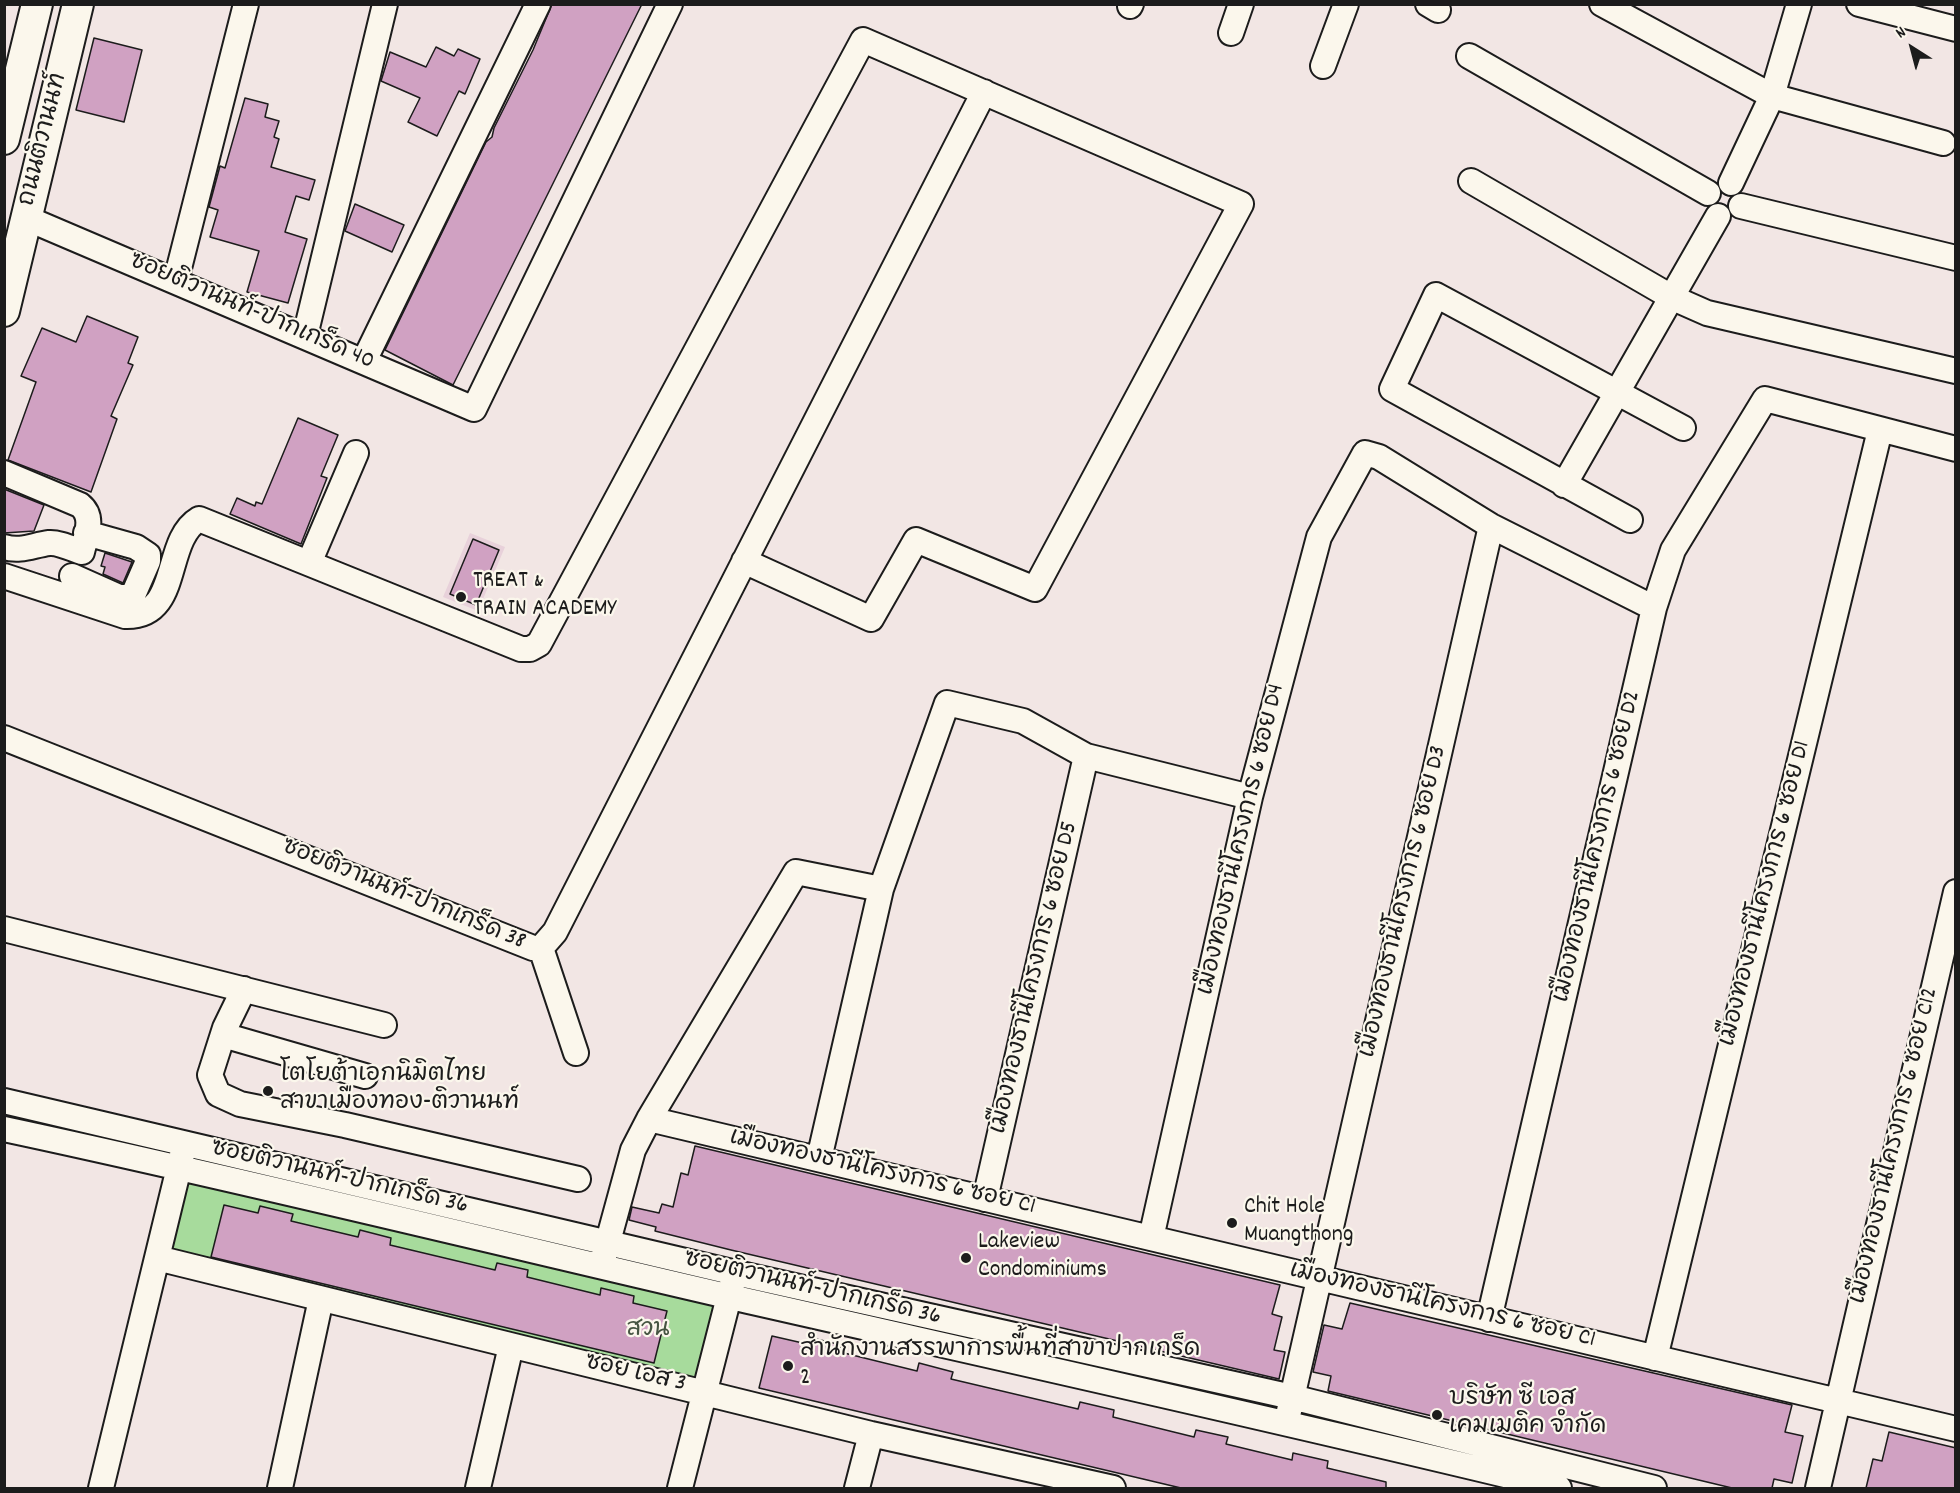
<!DOCTYPE html>
<meta charset="utf-8">
<style>
body{margin:0}
#map{position:relative;width:1960px;height:1493px;overflow:hidden;background:#f2e6e4;font-family:Dekko,sans-serif}
canvas{display:block}
.frame{position:absolute;inset:0;border:6px solid #1c1c1c;pointer-events:none}
.north{position:absolute;left:1882px;top:18px;width:60px;height:60px;-webkit-text-stroke:4px #fbf7ec;paint-order:stroke;rotate:324deg;font-size:16px;font-weight:700;line-height:24px;text-align:center;color:#1c1c1c}
.north::after{content:'';display:block;margin:auto;width:21px;height:27px;background:#1c1c1c;clip-path:polygon(50% 0,100% 100%,50% 72%,0 100%)}
</style>
<div id="map">
<canvas width="1960" height="1493"></canvas>
<div class="frame"></div>
<div class="north">N</div>
</div>
<script>
const ctx = document.querySelector('canvas').getContext('2d');
ctx.lineJoin = 'round';
function fillPath(path, color) {
  ctx.fillStyle = color;
  ctx.fill(path, 'evenodd');
}
function stroke(path, color, width, dash) {
  ctx.strokeStyle = color;
  ctx.lineWidth = width;
  ctx.lineCap = dash ? 'butt' : 'round';
  ctx.setLineDash(dash || []);
  ctx.stroke(path);
}
function label(font, color, halo, rows, align = 'center') {
  ctx.font = font + ' Dekko,"Playpen Sans Thai",sans-serif';
  ctx.lineWidth = 4.5;
  ctx.setLineDash([]);
  ctx.textBaseline = 'middle';
  ctx.strokeStyle = halo;
  ctx.fillStyle = color;
  for (const [text, x, y, turn = 0] of rows) {
    ctx.save();
    ctx.translate(x, y);
    ctx.rotate((+turn || 0) * Math.PI / 180);
    ctx.textAlign = isNaN(turn) ? turn : align;
    if (halo) ctx.strokeText(text, 0, 0);
    ctx.fillText(text, 0, 0);
    ctx.restore();
  }
}
fillPath(new Path2D(`
 M470 533 505 547 478 611 443 597Z`), '#e8d1da');
fillPath(new Path2D(`
 M179 1178 725 1305 704 1392 157 1258Z`), '#a7db9c');
const building = new Path2D(`
 M552 4H642L453 385 385 350 486 142 492 137 494 128 533 50Z
 M94 38 142 50 124 122 76 110Z
 M436 47 454 56 458 49 480 59 465 94 459 91 437 136 408 122 420 98 381 81 390 52 426 67Z
 M245 98 268 104 265 117 279 121 274 137 279 139 271 167 315 180 309 200 296 196 285 232 307 239 288 303 247 292 259 251 210 237 218 210 209 207 220 166 225 168Z
 M355 204 404 225 392 252 345 231Z
 M87 316 138 337 128 363 133 365 111 416 117 419 91 492 8 460 36 382 21 376 42 328 76 342Z
 M298 418 338 435 321 476 327 478 301 544 230 514 237 498 255 506 256 502 262 504Z
 M4 489 44 505 34 531 4 533Z
 M473 539 499 550 476 605 450 594Z
 M105 553 132 562 123 583 103 574 105 567 101 566Z
 M695 1146 1280 1285 1272 1314 1282 1317 1274 1350 1285 1352 1279 1379 731 1250 655 1231 656 1227 629 1220 632 1207 659 1213 662 1204 673 1207 681 1173 688 1175Z
 M224 1205 258 1213 260 1206 293 1214 291 1221 358 1237 360 1230 391 1238 390 1245 495 1270 497 1263 519 1268 528 1270 527 1277 600 1295 601 1288 634 1296 633 1303 667 1311 654 1363 211 1257Z
 M1350 1303 1792 1405 1785 1432 1803 1436 1792 1483 1774 1479 1772 1488H1732L1328 1391 1331 1376 1313 1372 1324 1325 1342 1329Z
 M772 1336 807 1344 808 1337 841 1345 840 1352 917 1371 919 1363 953 1372 951 1379 1078 1409 1080 1402 1114 1410 1113 1417 1194 1437 1196 1430 1228 1437 1226 1444 1292 1460 1293 1453 1328 1461 1327 1468 1386 1482V1488H1181L759 1388Z
 M1889 1432 1956 1448V1488H1866L1873 1459 1882 1461Z`);
fillPath(building, '#d0a1c2');
stroke(building, '#1c1c1c', 1.5);
const minor = new Path2D(`
 M1428 4 1438 10
 M1602 4 1772 96 1943 143
 M1859 4 1956 29
 M1130 6 1131 4
 M1231 33 1241 4
 M1469 56 1708 193
 M1323 66 1346 4
 M1471 181 1673 298 1707 313 1956 371
 M1731 183 1772 96 1799 4
 M1741 206 1956 258
 M26 218 474 409 670 4
 M176 280 246 4
 M305 336 385 4
 M364 361 538 4
 M4 473 80 505C95 517 86 535 82 552 73 549 58 542 49 543 33 545 21 552 4 547
 M1564 485 1718 216
 M1630 520 1392 389 1436 295 1683 428
 M309 563 356 453
 M4 576 125 616C182 618 162 541 199 519L521 649H530L539 644 863 40 1241 204 1035 589 916 540 871 619 744 561
 M72 576 119 597H128L134 593 148 561V555L136 547 86 533
 M4 738 533 948H541L555 932 984 92
 M4 929 384 1025
 M541 948 576 1053
 M244 989 225 1028 210 1075 218 1094 240 1104 345 1125 578 1179
 M223 1035 365 1076
 M4 1101 736 1273 1292 1397 1654 1488
 M649 1119 1956 1429
 M4 1129C248 1181 489 1241 731 1297 1008 1360 1284 1421 1559 1488
 M819 1159 881 889 947 703 1023 721 1086 756 1250 797
 M985 1199 1086 756
 M1151 1238 1250 797 1319 537 1365 453 1379 457 1491 526 1654 608
 M604 1256 633 1150 649 1119 796 872 881 889
 M157 1258 871 1434 1113 1488
 M1489 1319 1654 608 1673 550 1765 399 1956 449
 M1655 1358 1880 430
 M1289 1411 1491 526
 M101 1488 183 1151
 M280 1488 321 1299
 M478 1488 511 1346
 M680 1488 733 1281
 M857 1488 871 1434
 M1818 1488 1956 892`);
const major = new Path2D(`
 M4 139 37 4
 M4 311 78 4`);
stroke(minor, '#1c1c1c', 28);
stroke(major, '#1c1c1c', 34);
stroke(minor, '#fbf7ec', 24);
stroke(major, '#fbf7ec', 30);
for (const [x, y, r, color] of [
 [461,597,6,"#1c1c1c"],
 [268,1091,6,"#1c1c1c"],
 [1232,1223,6,"#1c1c1c"],
 [966,1258,6,"#1c1c1c"],
 [788,1366,6,"#1c1c1c"],
 [1437,1415,6,"#1c1c1c"]
]) {
  const dot = new Path2D();
  dot.arc(x, y, r, 0, 2 * Math.PI);
  ctx.fillStyle = color;
  ctx.fill(dot);
  stroke(dot, '#fbf7ec', 2);
}
label('24px', '#1c1c1c', '#fbf7ec', [
 ["ถนนติวานนท์",45,140,-76],
 ["ซอยติวานนท์-ปากเกร็ด 40",251,313,23],
 ["เมืองทองธานีโครงการ 6 ซอย D4",1243,840,-77],
 ["เมืองทองธานีโครงการ 6 ซอย D2",1599,847,-77],
 ["เมืองทองธานีโครงการ 6 ซอย D1",1767,894,-76],
 ["ซอยติวานนท์-ปากเกร็ด 38",403,896,22],
 ["เมืองทองธานีโครงการ 6 ซอย D3",1405,902,-77],
 ["เมืองทองธานีโครงการ 6 ซอย D5",1036,978,-77],
 ["เมืองทองธานีโครงการ 6 ซอย C12",1896,1146,-77],
 ["เมืองทองธานีโครงการ 6 ซอย C1",882,1174,13],
 ["ซอยติวานนท์-ปากเกร็ด 36",339,1179,13],
 ["ซอยติวานนท์-ปากเกร็ด 36",812,1290,13],
 ["เมืองทองธานีโครงการ 6 ซอย C1",1442,1307,13],
 ["ซอย เอส 3",635,1375,13]
]);
label('24px', '#1c1c1c', '#fbf7ec', [
 ["TREAT &",473,583],
 ["TRAIN ACADEMY",473,611],
 ["โตโยต้าเอกนิมิตไทย",280,1077],
 ["สาขาเมืองทอง-ติวานนท์",280,1105],
 ["Chit Hole",1244,1209],
 ["Muangthong",1244,1237],
 ["Lakeview",978,1244],
 ["Condominiums",978,1272],
 ["สำนักงานสรรพาการพื้นที่สาขาปากเกร็ด",800,1352],
 ["2",800,1380],
 ["บริษัท ซี เอส",1449,1401],
 ["เคมเมติค จำกัด",1449,1429]
], 'left');
label('24px', '#465542', '#fbf7ec', [
 ["สวน",648,1332]
]);
</script>
